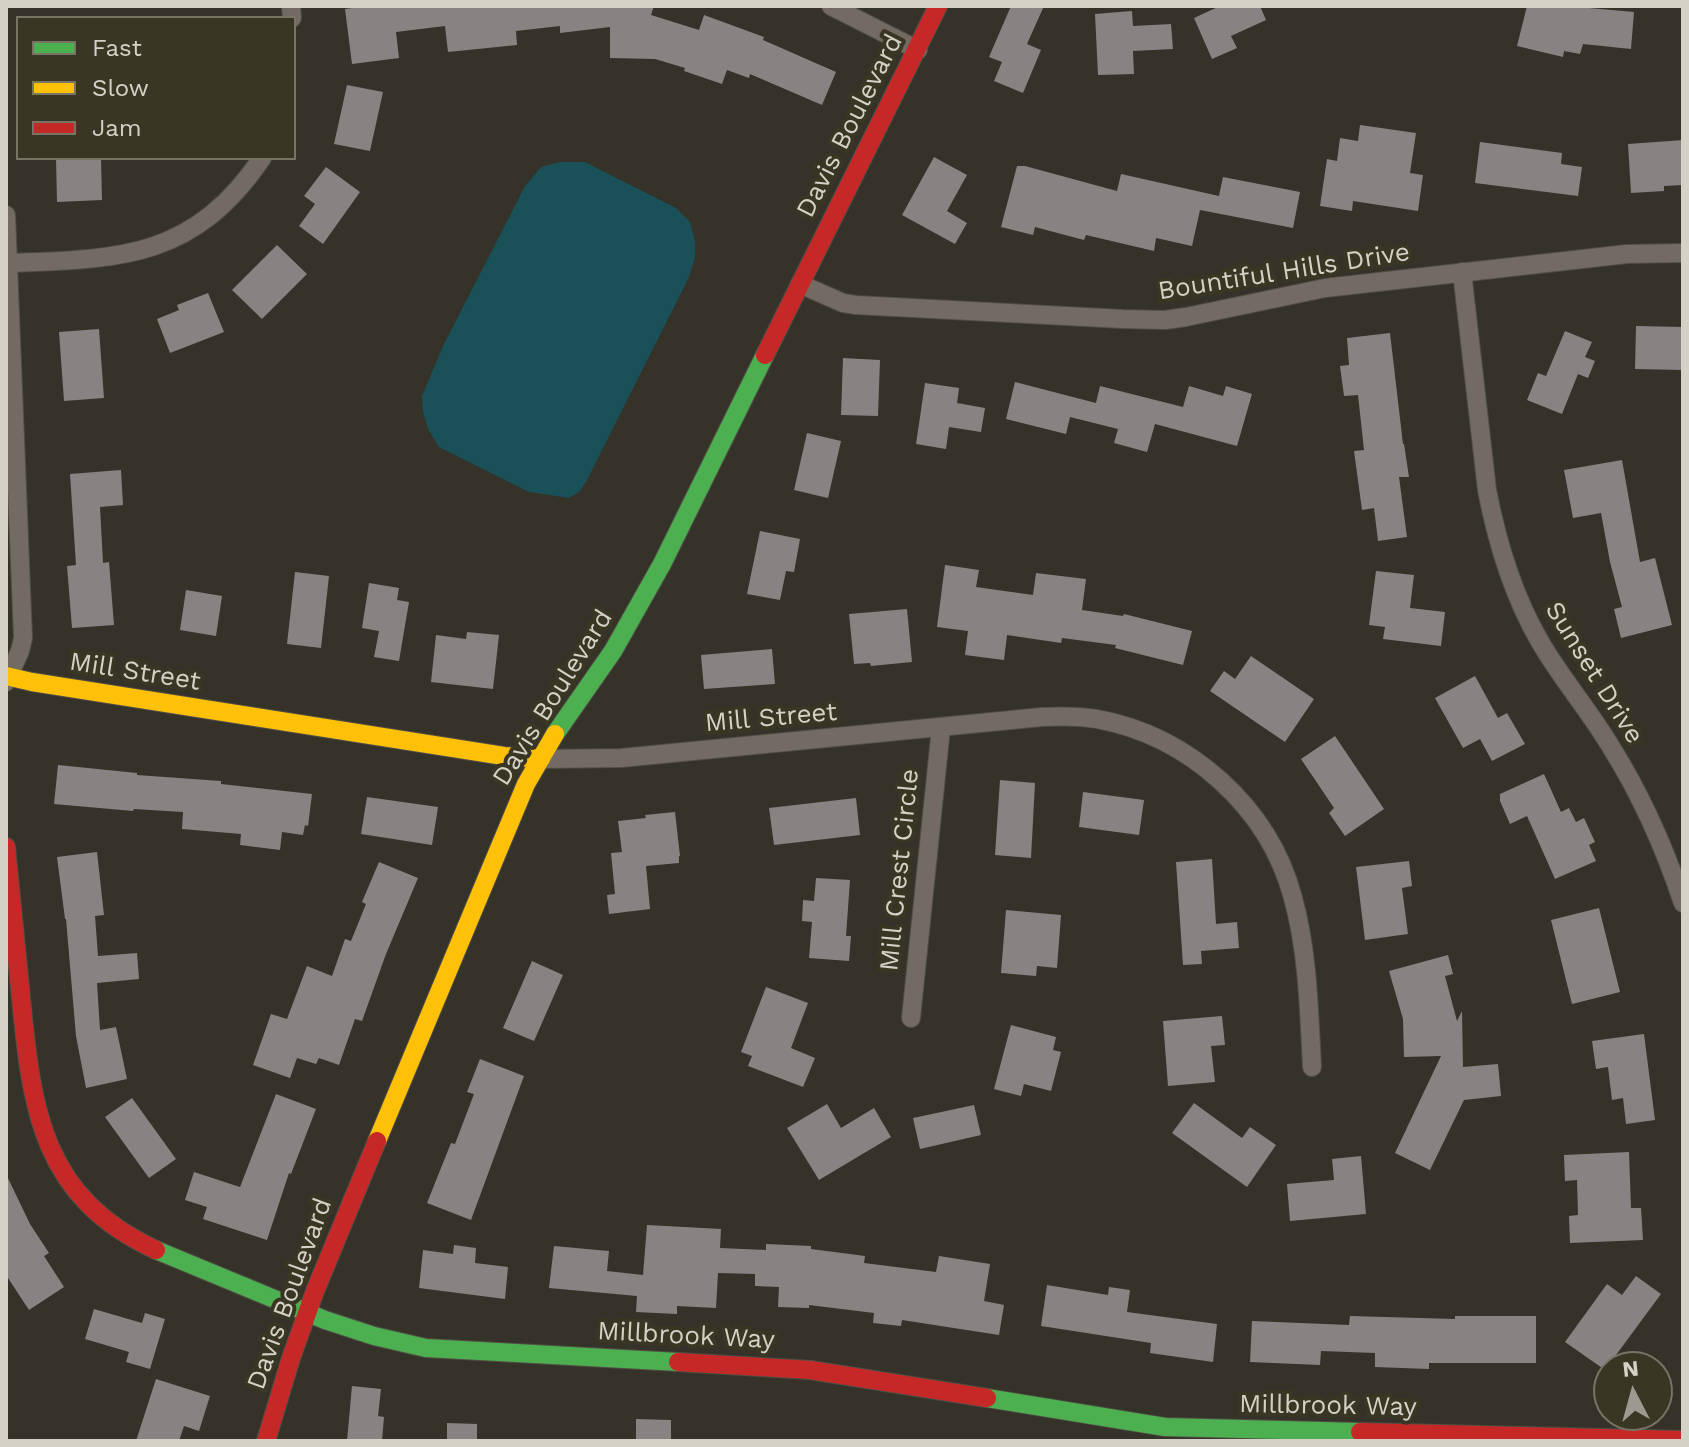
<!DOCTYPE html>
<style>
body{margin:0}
#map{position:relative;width:1689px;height:1447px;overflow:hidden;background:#353229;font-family:"Work Sans",sans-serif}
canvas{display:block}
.frame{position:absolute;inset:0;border:8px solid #d4d2c7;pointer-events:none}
.legend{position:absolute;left:16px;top:16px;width:280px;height:144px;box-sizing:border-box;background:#3a3624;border:2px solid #787465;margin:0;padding:10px 14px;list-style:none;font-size:24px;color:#d4d2c7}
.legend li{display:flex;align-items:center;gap:16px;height:40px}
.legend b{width:40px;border:2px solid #787465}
.north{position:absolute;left:1593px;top:1351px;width:80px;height:80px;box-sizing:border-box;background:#3a3624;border:2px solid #787465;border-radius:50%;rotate:354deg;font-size:22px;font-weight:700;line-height:32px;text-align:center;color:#d4d2c7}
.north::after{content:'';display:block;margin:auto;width:28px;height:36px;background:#9c9a90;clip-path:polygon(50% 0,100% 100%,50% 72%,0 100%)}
</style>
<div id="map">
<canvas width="1689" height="1447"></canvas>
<div class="frame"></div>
<ul class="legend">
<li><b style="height:10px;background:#4caf50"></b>Fast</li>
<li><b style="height:10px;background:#ffc107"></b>Slow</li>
<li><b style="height:10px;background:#c62828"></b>Jam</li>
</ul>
<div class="north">N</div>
</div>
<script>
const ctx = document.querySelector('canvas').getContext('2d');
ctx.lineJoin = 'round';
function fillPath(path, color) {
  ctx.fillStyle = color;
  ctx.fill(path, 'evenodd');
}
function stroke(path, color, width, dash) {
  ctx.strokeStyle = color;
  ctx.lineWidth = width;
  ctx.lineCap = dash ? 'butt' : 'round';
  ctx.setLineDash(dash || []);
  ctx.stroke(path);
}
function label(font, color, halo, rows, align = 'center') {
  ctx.font = font + ' "Work Sans",sans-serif';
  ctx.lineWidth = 8;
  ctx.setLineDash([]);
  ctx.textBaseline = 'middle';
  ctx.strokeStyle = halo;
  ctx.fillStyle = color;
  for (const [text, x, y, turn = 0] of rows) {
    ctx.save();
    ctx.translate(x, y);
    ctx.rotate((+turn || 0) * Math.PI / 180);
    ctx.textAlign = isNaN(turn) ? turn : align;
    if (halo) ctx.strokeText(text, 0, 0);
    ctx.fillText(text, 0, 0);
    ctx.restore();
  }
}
fillPath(new Path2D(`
 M560 162H585L676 208 690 222 695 242V258L688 279 586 482 579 492 569 498 529 492 439 447 428 429 423 412 422 396 443 346 525 186 541 167Z`), '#1a5057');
fillPath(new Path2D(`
 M366 6H474L475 8 497 6H654L651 15 699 30 704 15 764 37 763 40 836 72 822 105 750 74 749 78 727 70 722 84 684 71 685 68 655 59 610 58V27L560 33V26L516 31 517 45 448 52 445 26 396 32 399 58 352 64 345 9Z
 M1011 6H1044L1027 44 1041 50 1023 93 994 81 1002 62 989 57Z
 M1220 6H1260L1266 20 1231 36 1237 48 1212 59 1194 18Z
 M1527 6H1567L1634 12 1631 49 1583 44 1580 54 1564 51 1563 57 1517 46Z
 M1132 11 1133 26 1171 24 1173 49 1133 51 1134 74 1098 75 1095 14Z
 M347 85 383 92 370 151 334 144Z
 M1360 125 1416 133 1410 173 1423 175 1418 211 1353 201 1352 211 1320 206 1327 159 1337 161 1340 138 1358 141Z
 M1683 140V185L1664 186V191L1631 193 1628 144Z
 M1480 142 1562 153 1561 164 1582 167 1578 196 1475 183Z
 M934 157 967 175 947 211 967 223 955 244 902 215Z
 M56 158H101L102 200 57 202Z
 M1017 166H1025L1117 191 1121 174 1219 196 1223 177 1300 192 1293 228 1200 210 1192 246 1156 238 1154 251 1086 235 1084 240 1035 227 1033 235 1001 227Z
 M326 167 360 192 323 244 299 226 315 204 304 196Z
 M277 245 307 274 262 319 232 290Z
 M208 293 224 332 170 353 157 319 179 310 177 305Z
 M1636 326 1683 327V370L1635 369Z
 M99 329 104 398 64 401 59 332Z
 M1565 331 1592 342 1585 357 1595 361 1588 378 1578 374 1562 414 1527 400 1538 373 1546 376Z
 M1390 333 1403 444H1404L1409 477H1399L1407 537 1378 541 1374 508 1362 510 1354 451 1364 450 1358 395 1344 396 1340 366 1349 365 1347 338Z
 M843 358 880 360 878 416 841 415Z
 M1015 382 1096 403 1100 386 1183 407 1189 386 1223 396 1226 386 1252 394 1237 446 1155 424 1147 452 1114 443 1118 429 1070 417 1066 434 1006 419Z
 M925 383 959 388 957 403 985 408 981 432 949 427 946 449 916 444Z
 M807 433 841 441 828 498 794 490Z
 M1622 460 1640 562 1655 558 1672 625 1621 638 1614 609 1622 607 1610 562 1601 513 1573 518 1564 470Z
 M121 470 123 505 100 507 103 563 109 562 114 625 72 628 67 566 76 565 70 474Z
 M760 531 800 539 794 572 786 571 780 600 747 594Z
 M945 565 979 570 976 587 1033 595 1036 573 1086 579 1082 610 1123 616 1124 614 1192 631 1183 665 1115 648 1116 645 1062 638 1061 643 1007 635 1004 660 965 655 968 631 937 627Z
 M1376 571 1414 575 1410 608 1445 612 1441 646 1383 639 1385 627 1369 625Z
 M295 572 329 576 321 648 287 644Z
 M369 583 399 588 397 600 409 602 399 661 374 657 379 631 362 628Z
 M186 590 222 596 216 636 180 630Z
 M907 609 912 662 871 666 870 663 854 664 849 614Z
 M467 632 499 635 493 689 431 682 436 635 466 639Z
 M772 649 775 684 704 689 701 655Z
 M1251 656 1314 699 1285 742 1210 691 1224 671 1235 679Z
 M1475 676 1498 718 1507 713 1525 744 1492 761 1480 739 1463 748 1435 698Z
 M1335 736 1384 809 1345 836 1329 813 1334 808 1301 759Z
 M58 765 137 773V775L221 781V784L312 794 308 826 305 825 303 835 282 832 280 850 240 845 241 834 182 829 183 812 134 809 133 811 54 804Z
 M1544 774 1561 812 1569 808 1576 822 1584 818 1595 842 1589 845 1596 861 1555 879 1527 816 1510 824 1500 801V794Z
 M1000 780 1035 783 1031 858 995 855Z
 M1083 792 1144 800 1139 835 1079 827Z
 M367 797 438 807 432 845 361 834Z
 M856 798 860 835 774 845 769 808Z
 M675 812 680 856H679V863L646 866 650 909 609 914 607 895 615 894 611 853 622 852 618 821 646 818 645 815Z
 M97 852 104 915 95 916 98 956 137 953 139 979 97 983 100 1030 116 1027 127 1079 86 1088 76 1036 66 919H65L57 857Z
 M1212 859 1216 924 1237 922 1239 948 1201 951 1202 964 1183 965 1176 862Z
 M1409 861 1412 886 1402 888 1408 934 1365 940 1356 867Z
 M379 862 418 878 386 954 362 1021 355 1019 339 1065 319 1058 316 1064 297 1058 290 1078 253 1065 271 1014 287 1019 307 966 332 976 345 939 351 941 366 904 362 902Z
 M816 878 850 880 846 936H851L849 961 809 958 812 922 802 921 803 900 814 901Z
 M1599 908 1620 992 1572 1004 1551 920Z
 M1006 910 1061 915 1057 968 1037 966 1036 976 1001 973Z
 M1448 955 1453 974 1445 976 1457 1021 1462 1011 1463 1067 1498 1064 1501 1096 1464 1100 1430 1170 1395 1153 1441 1056 1404 1057 1403 1019 1389 971Z
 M532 961 563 975 534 1041 503 1028Z
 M766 987 808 1003 791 1048 815 1058 803 1087 748 1066 752 1056 741 1052Z
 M1222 1016 1225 1045 1211 1046 1215 1082 1168 1086 1163 1021Z
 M1011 1025 1056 1037 1053 1050 1061 1052 1051 1091 1024 1084 1021 1096 994 1089Z
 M1644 1034 1655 1120 1626 1124 1623 1098 1612 1100 1608 1067 1596 1069 1592 1041Z
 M480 1059 524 1076 471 1220 427 1203 451 1143 455 1144 474 1094 467 1092Z
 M276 1094 316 1109 291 1174 289 1173 267 1240 203 1219 207 1207 185 1200 194 1172 240 1187Z
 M132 1098 176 1159 149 1178 105 1117Z
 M1194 1103 1242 1138 1250 1127 1276 1145 1247 1187 1172 1133Z
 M827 1104 841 1128 874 1108 891 1137 819 1180 787 1128Z
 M974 1105 981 1135 920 1149 913 1118Z
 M1629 1152 1631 1208H1641L1643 1240 1570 1243 1569 1216 1578 1215 1577 1180 1565 1181 1564 1155Z
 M1361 1156 1366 1214 1290 1221 1287 1184 1334 1180 1332 1159Z
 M6 1174 30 1224 49 1253 44 1256 64 1287 29 1310 6 1275Z
 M647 1225 721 1229 720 1248 766 1250V1244L811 1246V1249L865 1256 864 1263 936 1272 939 1256 990 1264 984 1301 1004 1305 999 1335 902 1320 901 1326 873 1323 874 1313 809 1305V1308L778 1307 779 1287 755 1286V1274L718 1273 716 1308 677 1306V1314L636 1312 637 1296 549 1288 554 1246 609 1251 607 1271 643 1275Z
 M454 1245 476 1248 475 1263 508 1267 505 1299 419 1288 423 1250 453 1254Z
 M1636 1276 1661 1294 1605 1370 1565 1342 1607 1284 1622 1295Z
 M1047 1285 1108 1295 1109 1287 1130 1290 1127 1312 1217 1324 1213 1362 1150 1353 1151 1343 1041 1326Z
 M94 1309 142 1323 145 1313 165 1319 150 1369 126 1362 129 1352 85 1339Z
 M1350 1316 1455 1319V1316H1536V1363H1429V1369L1375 1367V1353L1321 1351 1320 1365 1250 1362 1252 1321 1349 1325Z
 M156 1379 210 1396 199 1431 184 1426 179 1441H136Z
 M352 1386 381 1389 378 1416 384 1417 382 1441H347Z
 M636 1419 671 1420V1441H636Z
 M447 1423 477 1424V1441H447Z`), '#888383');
const street = new Path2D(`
 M291 6 292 18
 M831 6 918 50
 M6 215 23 638 20 651 6 682
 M8 263C121 259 193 259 262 158
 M1462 272 1487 490C1497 542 1512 593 1539 640 1560 677 1589 710 1611 747 1641 795 1665 849 1683 903
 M800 284 843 303 856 305 1123 319 1165 320 1186 317 1325 288 1627 254 1683 253
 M541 759 621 758 1042 717C1060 716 1079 716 1097 719 1189 736 1269 807 1293 898 1308 952 1309 1011 1312 1067
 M911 1018 941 728`);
const fast = new Path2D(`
 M555 734 613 651 662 564 765 355
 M156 1250 325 1320 374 1336 426 1348 678 1362
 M987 1398 1165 1427 1360 1432`);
const slow = new Path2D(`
 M6 676 32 682 504 756 541 759
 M377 1141 526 784 555 734`);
const jam = new Path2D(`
 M765 355 938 6
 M6 847C11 897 16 948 21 998 32 1111 42 1197 156 1250
 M678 1362 810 1370 987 1398
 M1360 1432 1683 1440
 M266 1441 291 1358 315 1291 377 1141`);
stroke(street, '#514e46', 20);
stroke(fast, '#514e46', 20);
stroke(slow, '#514e46', 20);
stroke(jam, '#514e46', 20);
stroke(street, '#736b63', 18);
stroke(fast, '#4caf50', 18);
stroke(slow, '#ffc107', 18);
stroke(jam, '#c62828', 18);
label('26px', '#d4d2c7', '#3a3624', [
 ["Davis Boulevard",850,126,-63],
 ["Bountiful Hills Drive",1284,272,-9],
 ["Mill Street",135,672,9],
 ["Sunset Drive",1594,673,58],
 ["Davis Boulevard",553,698,-58],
 ["Mill Street",771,718,-5],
 ["Mill Crest Circle",900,870,-84],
 ["Davis Boulevard",290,1294,-70],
 ["Millbrook Way",686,1336,3],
 ["Millbrook Way",1328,1406,1]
]);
</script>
